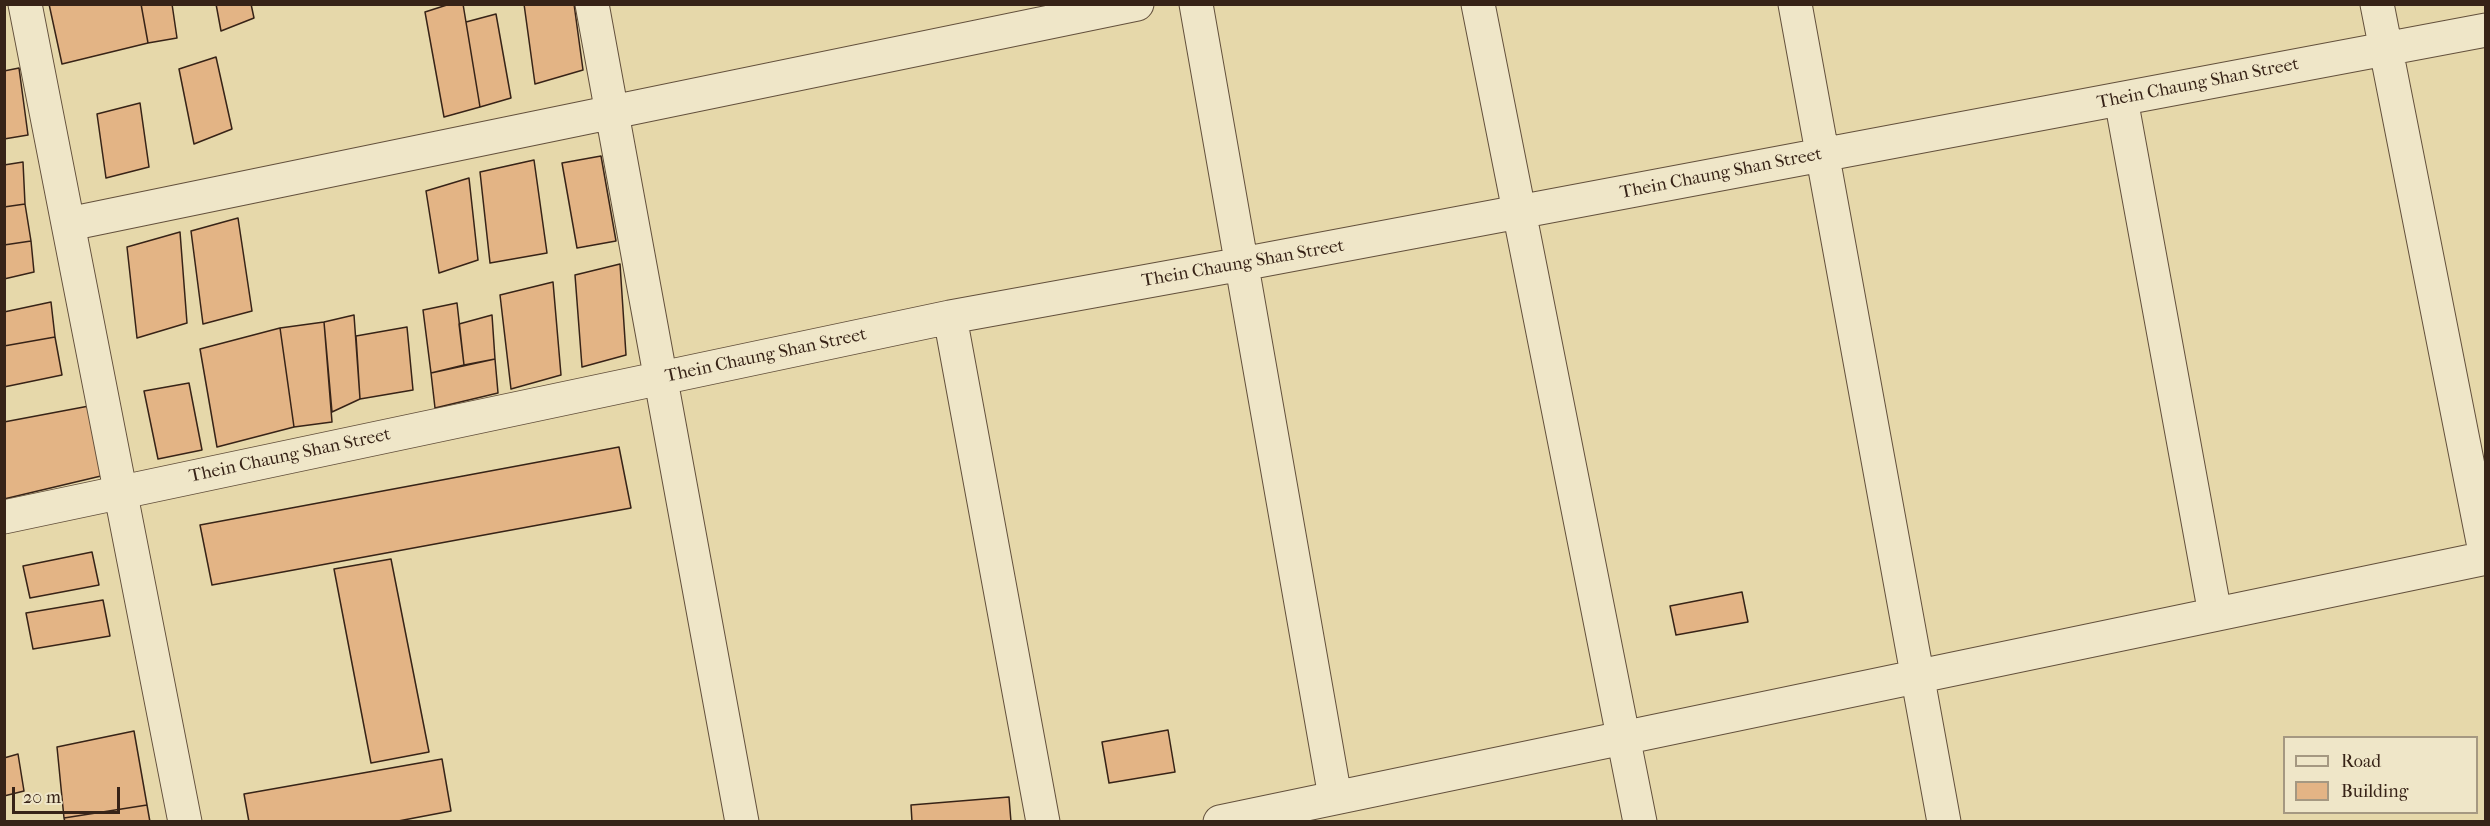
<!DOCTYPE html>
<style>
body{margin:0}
#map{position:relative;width:2490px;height:826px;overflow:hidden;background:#e6d8aa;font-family:"IM FELL French Canon",serif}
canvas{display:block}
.frame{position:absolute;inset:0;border:6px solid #372317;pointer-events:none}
.legend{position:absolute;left:2283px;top:736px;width:195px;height:78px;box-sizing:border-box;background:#efe6c8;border:2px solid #a59881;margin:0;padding:8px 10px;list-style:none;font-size:18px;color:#372317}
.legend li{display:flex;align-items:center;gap:12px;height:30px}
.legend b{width:30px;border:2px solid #a59881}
.scale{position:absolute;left:12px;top:787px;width:108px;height:27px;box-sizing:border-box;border:3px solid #372317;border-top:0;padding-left:8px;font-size:18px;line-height:21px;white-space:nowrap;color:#372317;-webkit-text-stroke:4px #efe6c8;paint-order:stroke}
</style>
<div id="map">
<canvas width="2490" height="826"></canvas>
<div class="frame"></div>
<ul class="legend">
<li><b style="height:8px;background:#efe6c8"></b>Road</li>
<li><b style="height:16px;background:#e3b485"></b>Building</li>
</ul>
<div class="scale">20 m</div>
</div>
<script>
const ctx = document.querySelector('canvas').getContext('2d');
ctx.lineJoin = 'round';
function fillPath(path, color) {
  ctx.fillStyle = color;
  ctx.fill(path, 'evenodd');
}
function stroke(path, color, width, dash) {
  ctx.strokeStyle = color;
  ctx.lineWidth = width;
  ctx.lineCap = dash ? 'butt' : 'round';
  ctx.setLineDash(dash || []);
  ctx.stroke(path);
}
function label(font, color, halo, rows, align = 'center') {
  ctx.font = font + ' "IM FELL French Canon",serif';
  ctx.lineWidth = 5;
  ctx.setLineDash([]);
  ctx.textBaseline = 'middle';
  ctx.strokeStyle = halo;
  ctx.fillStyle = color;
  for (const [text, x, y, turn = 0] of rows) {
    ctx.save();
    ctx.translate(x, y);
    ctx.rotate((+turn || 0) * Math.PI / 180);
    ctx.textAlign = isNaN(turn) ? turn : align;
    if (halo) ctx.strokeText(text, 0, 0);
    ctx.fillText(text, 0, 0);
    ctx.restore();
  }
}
const building = new Path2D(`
 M49 4H141L148 43 62 64Z
 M141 4H172L177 38 148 43Z
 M216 4H251L254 18 221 31Z
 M450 4H463L480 107 444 117 425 12Z
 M524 4H574L583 70 535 84Z
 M496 14 511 98 480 107 466 22Z
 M216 57 232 129 194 144 179 69Z
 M19 68 28 135 4 139V71Z
 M140 103 149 167 106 178 97 114Z
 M601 156 616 241 577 248 562 163Z
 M534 160 547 253 490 263 480 172Z
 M23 162 25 204 4 207V165Z
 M469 178 478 260 439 273 426 191Z
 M25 204 31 241 4 245V207Z
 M238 218 252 311 203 324 191 231Z
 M180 232 187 323 137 338 127 247Z
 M31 241 34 272 4 279V245Z
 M620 264 626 355 582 367 575 275Z
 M553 282 561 375 511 389 500 295Z
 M51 302 55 337 4 346V312Z
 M457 303 464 365 431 373 423 310Z
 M354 315 360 399 332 412 324 322Z
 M492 315 495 359 464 365 459 324Z
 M324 322 332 422 294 427 280 328Z
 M407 327 413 390 360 399 356 336Z
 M280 328 294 427 217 447 200 349Z
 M55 337 62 375 4 387V346Z
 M495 359 498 393 435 408 431 373Z
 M189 383 202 450 158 459 144 391Z
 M89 406 101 476 4 499V422Z
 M619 447 631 508 212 585 200 525Z
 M92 552 99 585 30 598 23 566Z
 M391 559 429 752 371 763 334 569Z
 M1742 592 1748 622 1676 635 1670 606Z
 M103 600 110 636 33 649 26 613Z
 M1168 730 1175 772 1109 783 1102 742Z
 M134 731 147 805 64 818 57 747Z
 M18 754 24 791 4 796V758Z
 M442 759 451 811 393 822H249L244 794Z
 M1009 797 1011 822H912L911 805Z
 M147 805 150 822H65L64 818Z`);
fillPath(building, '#e3b485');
stroke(building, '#372317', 1.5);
const minor = new Path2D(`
 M25 4 185 822
 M592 4 742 822
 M1196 4 1335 797
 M1478 4 1640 822
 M1795 4 1944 822
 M2377 4 2486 557
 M2121 99 2215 614
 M69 224 1137 4
 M950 317 1043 822
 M4 517 950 317 1242 264 2486 30
 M1220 822 2486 558`);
stroke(minor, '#63503c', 35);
stroke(minor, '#efe6c8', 33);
label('18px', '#372317', '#efe6c8', [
 ["Thein Chaung Shan Street",2198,84,-11],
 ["Thein Chaung Shan Street",1721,174,-11],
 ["Thein Chaung Shan Street",1243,264,-10],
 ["Thein Chaung Shan Street",766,356,-12],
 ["Thein Chaung Shan Street",290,456,-12]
]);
</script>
